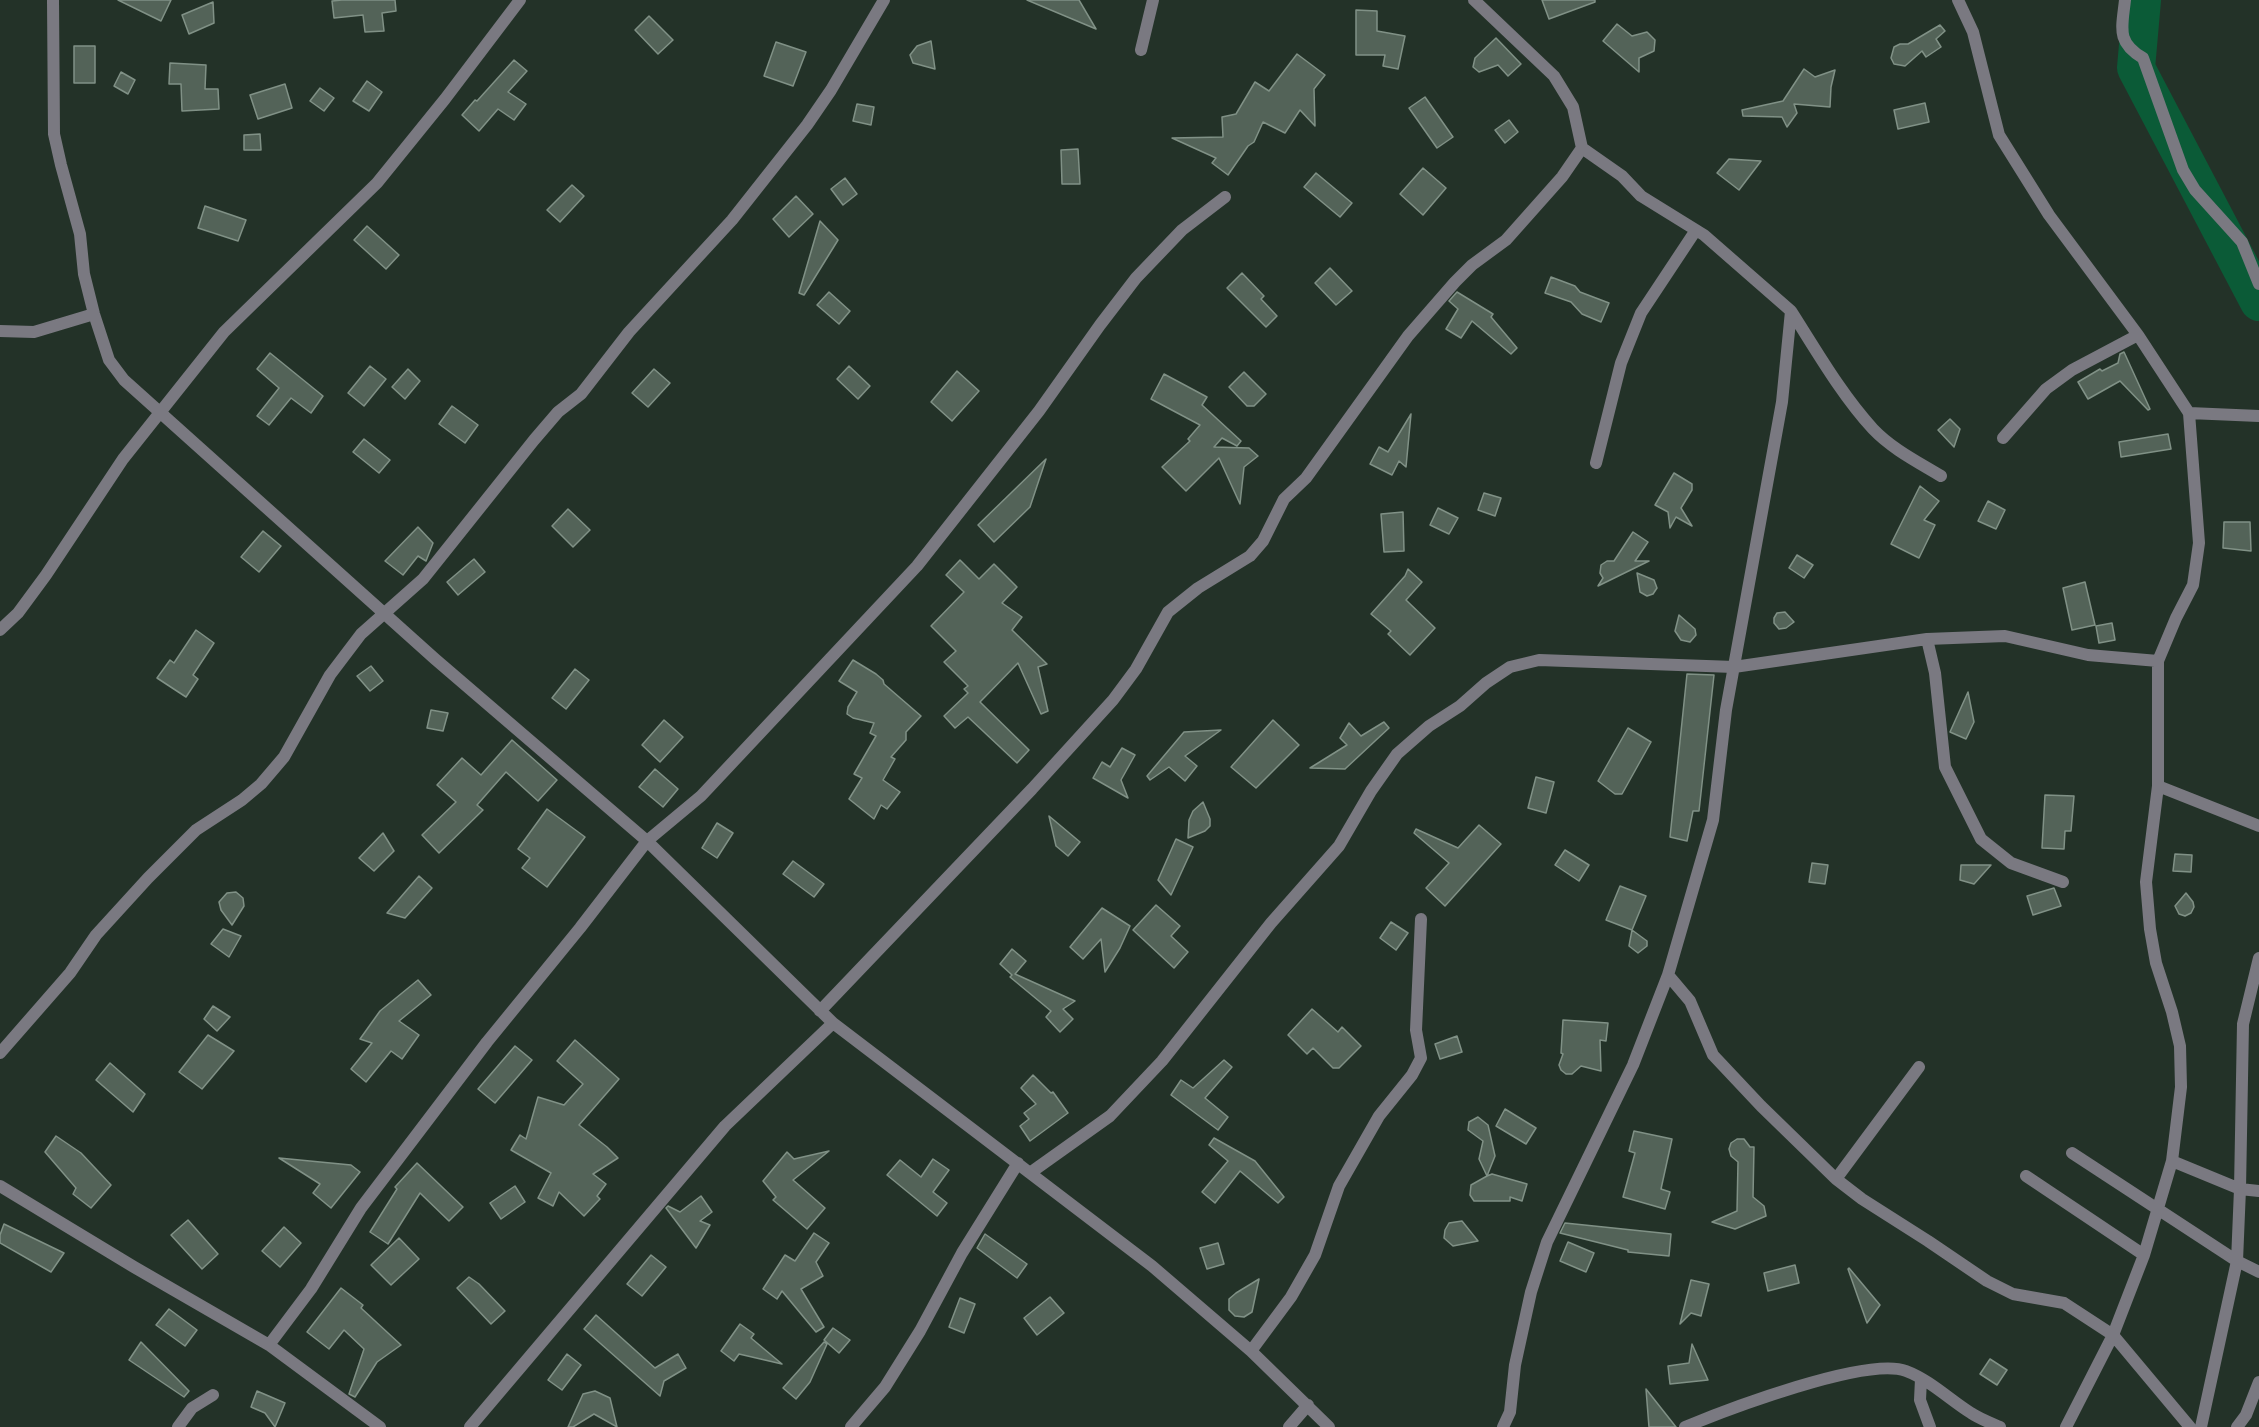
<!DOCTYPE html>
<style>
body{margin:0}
canvas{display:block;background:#233228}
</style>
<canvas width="2259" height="1427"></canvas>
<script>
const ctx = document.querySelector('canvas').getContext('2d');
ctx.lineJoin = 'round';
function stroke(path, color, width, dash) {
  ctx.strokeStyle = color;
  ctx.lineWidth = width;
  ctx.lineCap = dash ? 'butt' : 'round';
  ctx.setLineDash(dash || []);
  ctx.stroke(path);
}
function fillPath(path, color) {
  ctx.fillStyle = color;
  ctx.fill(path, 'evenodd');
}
stroke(new Path2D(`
 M2142 0 2136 68 2259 302`), '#0b5b37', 38);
const building = new Path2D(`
 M118 0H171L161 21Z
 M342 0H395L396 11 382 13 384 31 365 32 363 15 334 18 332 1Z
 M1027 0H1079L1096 29Z
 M1542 0H1595V2L1549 19Z
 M213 2 214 23 189 34 182 15Z
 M1356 10 1377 11V31L1405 36 1398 69 1383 66 1385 55H1356Z
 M649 16 673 40 658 54 635 30Z
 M1617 24 1632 36 1647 32 1655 40 1654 51 1639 58V72L1603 41Z
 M1940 25 1945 31 1936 39 1941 47 1926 57 1922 51 1905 66 1894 64 1891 58 1894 47 1900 44H1908Z
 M1496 38 1521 64 1508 76 1498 65 1479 72 1473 67 1475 58Z
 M931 41 935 69 913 63 910 55 917 46Z
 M776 42 806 52 793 86 764 76Z
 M74 46H95V83H74Z
 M1297 54 1325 75 1314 89 1315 126 1300 110 1285 133 1263 122 1254 142 1248 146 1228 175 1212 163 1216 158 1172 138 1223 137 1222 117 1236 114 1255 82 1269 91Z
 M514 60 527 71 508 92 526 104 514 120 498 109 479 131 462 115 475 100 477 101Z
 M170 63 206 65 205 89H218L219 109 182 111 181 84H169Z
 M1804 69 1815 77 1835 70 1831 87 1830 107 1794 104 1797 113 1787 127 1782 117 1743 116 1742 110 1783 101Z
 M121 72 135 80 128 94 114 86Z
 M367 81 382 92 369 111 353 101Z
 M285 84 292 108 258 119 250 95Z
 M320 88 334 98 324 111 310 101Z
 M1425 97 1453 137 1437 148 1409 108Z
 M1925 103 1929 122 1898 129 1894 110Z
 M857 104 874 107 871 125 853 121Z
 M1509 120 1518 132 1505 143 1495 130Z
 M260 134 261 150H244V135Z
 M1078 149 1080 184H1062L1061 150Z
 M1729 159 1761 161 1739 190 1717 173Z
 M1423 168 1446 188 1423 215 1400 194Z
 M1316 173 1352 203 1340 217 1304 187Z
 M845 178 857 194 843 205 831 189Z
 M572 185 584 196 560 222 547 210Z
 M796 196 813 214 789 237 773 219Z
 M205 206 246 220 238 241 198 228Z
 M820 221 838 240 804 295 799 293Z
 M367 226 399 255 386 269 354 240Z
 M1330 268 1352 291 1336 305 1315 283Z
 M1242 273 1264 296 1261 299 1277 316 1266 327 1227 288Z
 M1551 277 1575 286 1580 292 1609 303 1601 322 1582 314 1571 302 1545 293Z
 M829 292 850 311 839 324 817 305Z
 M1457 292 1493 314 1491 317 1517 348 1511 354 1472 321 1461 338 1446 329 1458 309 1449 301Z
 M2124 352 2150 409 2148 410 2120 381 2088 399 2078 382 2100 369 2102 371 2118 363 2120 354Z
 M270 353 323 396 311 413 291 398 269 425 257 416 279 388 257 369Z
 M370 366 386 379 364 406 348 393Z
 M849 366 870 386 858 399 837 379Z
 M408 369 420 381 405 399 392 387Z
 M654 369 670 383 648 407 632 393Z
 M957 371 979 391 952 421 931 402Z
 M1244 372 1266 394 1254 406H1247L1229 387Z
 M1164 374 1207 397 1202 405 1241 441 1237 446 1222 438 1214 447 1249 448 1258 456 1244 467 1240 504 1219 458 1186 491 1162 467 1190 441 1188 439 1200 425 1151 399Z
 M452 406 478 425 465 443 439 424Z
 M1411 414 1406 467 1399 461 1392 475 1370 464 1379 447 1388 452Z
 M1950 419 1960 429 1954 447 1938 430Z
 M2168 434 2171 449 2121 457 2119 442Z
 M364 439 390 460 379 473 353 452Z
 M1046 459 1030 507 994 542 978 525Z
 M1674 473 1692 484V490L1681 508 1692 526 1676 517 1670 528 1668 512 1655 505Z
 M1920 486 1939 501 1924 520 1935 525 1919 558 1891 544Z
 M1484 493 1501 498 1495 516 1478 510Z
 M1988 501 2005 510 1996 529 1978 521Z
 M1438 508 1458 518 1449 534 1430 525Z
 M568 509 590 530 573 547 552 526Z
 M1403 512 1404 551 1384 552 1381 514Z
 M2224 522H2250L2251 551 2223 548Z
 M418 527 433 543 426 561 418 556 403 575 385 561Z
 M263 531 281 546 259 572 241 557Z
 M1633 532 1648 542 1635 561H1649L1598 586 1603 578 1600 573 1601 565 1607 561H1614Z
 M1797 555 1813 565 1804 578 1789 568Z
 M474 559 485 572 458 595 447 582Z
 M960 560 979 579 994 564 1017 587 1002 603 1022 617 1012 630 1047 664 1038 667 1048 711 1041 714 1018 663 980 702 1029 750 1017 763 968 717 955 728 944 716 968 693 964 689 968 686 944 662 956 651 931 626 964 592 946 575Z
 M1408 569 1422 582 1406 600 1435 628 1410 655 1388 634 1391 631 1371 614 1405 576Z
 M1637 573 1654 580 1657 588 1653 594 1647 596 1640 592Z
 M2085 582 2095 625 2072 630 2063 588Z
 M1785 612 1794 622 1786 628 1779 629 1774 623V618L1777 613Z
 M1679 615 1695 629 1696 635 1690 642 1681 640 1675 631Z
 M2112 623 2115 640 2099 643 2096 626Z
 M196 630 214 643 193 675 198 679 186 697 157 678 170 660 174 663Z
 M853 660 876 674 883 680 884 684 921 716 906 732V740L891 757 895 759 883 780 900 792 887 809 881 805 874 819 849 799 862 778 854 774 876 736 870 733 874 723 853 718 847 714 848 707 857 692 839 681Z
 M371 666 383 681 370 691 357 676Z
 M575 669 589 680 566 709 552 698Z
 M1687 674 1714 675 1699 811H1693L1687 841 1670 837Z
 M1968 692 1974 722 1966 739 1950 732Z
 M431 710 448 713 443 731 427 728Z
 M664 720 683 737 660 762 642 745Z
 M1273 720 1299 745 1256 788 1231 767Z
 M1384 722 1389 728 1345 769 1310 768 1347 745 1340 738 1349 723 1361 736Z
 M1628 728 1651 742 1622 794H1615L1598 781Z
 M1221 730 1185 756 1197 766 1185 781 1169 767 1150 780 1147 776 1184 732Z
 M512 740 557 780 538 801 506 772 477 805 483 810 439 853 422 835 456 802 437 785 462 758 481 775Z
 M1122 748 1135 755 1121 780 1128 798 1093 778 1102 762 1110 767Z
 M655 769 678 789 663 807 639 787Z
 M1536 777 1554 782 1546 813 1528 808Z
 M2045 795 2074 796 2071 831H2065L2064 849 2042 848Z
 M1203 802 1210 819V826L1205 831 1188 838 1189 820 1193 811Z
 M547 809 585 837 547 887 522 868 530 858 518 849Z
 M1049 816 1080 842 1068 856 1056 846Z
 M717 823 733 833 717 858 702 848Z
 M1479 825 1501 844 1445 906 1426 888 1449 863 1414 833 1416 829 1458 848Z
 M383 833 394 851 374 871 359 858Z
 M1176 839 1193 847 1171 895 1158 880Z
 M1565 850 1589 865 1579 881 1555 865Z
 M2175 854 2192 855 2191 872 2173 871Z
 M793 861 824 884 814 897 783 874Z
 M1812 863 1828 865 1825 884 1809 882Z
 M1961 865H1991L1974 884 1960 880Z
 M419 876 432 888 405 918 387 913Z
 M1620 886 1646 896 1632 930 1647 941V946L1638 953 1629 946 1632 930 1606 920Z
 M2054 888 2061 906 2033 915 2027 896Z
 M236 892 243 898 244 906 232 925 221 910 219 902 227 893Z
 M2186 893 2193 902 2194 907 2191 913 2185 916 2179 914 2175 906Z
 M1156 905 1180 926 1171 936 1188 952 1174 968 1133 930Z
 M1102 908 1130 926 1120 948 1105 972 1101 939 1083 959 1070 947Z
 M1391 922 1408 933 1396 950 1380 938Z
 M223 929 241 936 229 957 211 944Z
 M1012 949 1026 961 1015 974 1075 1001 1063 1009 1073 1019 1060 1032 1046 1017 1051 1011 1010 977 1012 975 1000 964Z
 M418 980 431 995 399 1021 419 1035 402 1059 391 1051 366 1082 351 1069 372 1043 360 1039 380 1011Z
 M213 1006 230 1017 217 1031 204 1019Z
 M1312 1009 1338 1032 1342 1027 1361 1046 1339 1068H1333L1313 1048 1307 1054 1288 1035Z
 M1563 1020 1608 1023 1606 1041 1600 1040 1601 1071 1581 1066 1572 1074H1566L1561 1070 1559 1065 1563 1054 1561 1053Z
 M208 1035 234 1051 202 1089 179 1072Z
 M1457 1036 1462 1052 1440 1059 1435 1044Z
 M575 1040 619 1079 579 1125 607 1147 618 1158 593 1174 606 1184 597 1196 600 1199 584 1216 559 1192 553 1206 538 1198 551 1173 511 1150 520 1135 526 1139 538 1097 564 1105 583 1084 557 1061Z
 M515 1046 532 1060 495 1103 478 1089Z
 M1224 1060 1232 1067 1205 1098 1228 1117 1218 1130 1171 1095 1181 1080 1193 1088Z
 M110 1063 145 1094 133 1112 96 1080Z
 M1033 1075 1051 1093 1053 1092 1068 1113 1030 1141 1020 1126 1029 1119 1024 1113 1036 1104 1021 1088Z
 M1505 1109 1536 1128 1526 1144 1496 1126Z
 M1478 1117 1488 1125 1495 1156 1487 1176 1492 1174 1527 1184 1522 1201 1510 1197V1201H1474L1470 1195 1471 1185 1487 1176 1479 1159 1483 1141 1468 1130 1469 1122Z
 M1634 1131 1672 1139 1661 1189 1670 1192 1665 1209 1623 1197 1635 1153 1629 1151Z
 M56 1136 81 1153 111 1185 91 1208 73 1194 76 1188 45 1152Z
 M1214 1138 1255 1161 1284 1197 1278 1203 1240 1171 1215 1203 1202 1192 1228 1161 1209 1145Z
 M1737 1139H1744L1750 1147H1754L1753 1197 1764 1206 1766 1216 1735 1229 1712 1222 1737 1211 1738 1162 1731 1156 1729 1149 1731 1143Z
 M829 1151 793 1180 825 1208 807 1229 773 1200 776 1197 763 1181 787 1152 794 1159Z
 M279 1158 351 1165 360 1172 331 1208 313 1193 320 1184Z
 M933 1159 949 1170 933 1192 947 1203 937 1216 887 1175 900 1160 921 1177Z
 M417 1163 463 1207 449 1221 420 1193 388 1244 370 1232 397 1189 395 1187Z
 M515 1186 525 1202 501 1219 490 1203Z
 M701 1196 712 1212 700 1221 710 1225 696 1248 666 1208 668 1206 680 1212Z
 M188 1220 218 1254 202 1269 171 1235Z
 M1462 1221 1478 1241 1453 1246 1444 1238 1445 1230 1449 1223Z
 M1565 1223 1671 1234 1669 1256 1628 1252V1250L1560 1233Z
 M4 1224 64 1253 51 1272 0 1243V1235Z
 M284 1227 301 1243 280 1267 262 1251Z
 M814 1233 829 1243 816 1262 823 1276 801 1289 824 1327 816 1332 782 1291 777 1299 763 1289 785 1255 795 1261Z
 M985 1234 1027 1264 1017 1278 977 1248Z
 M399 1238 419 1259 391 1285 371 1265Z
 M1568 1242 1594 1253 1586 1272 1560 1261Z
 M1218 1243 1224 1264 1207 1269 1200 1248Z
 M651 1255 666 1267 642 1296 627 1284Z
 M1795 1265 1799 1283 1768 1291 1764 1273Z
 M1849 1268 1880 1305 1867 1323 1848 1269Z
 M469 1277 479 1284 505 1311 491 1324 457 1288Z
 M1259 1279 1252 1312 1244 1317 1235 1316 1229 1310V1299L1236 1293Z
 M1691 1280 1709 1284 1701 1316 1691 1313 1680 1324Z
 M341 1288 363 1305 361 1308 401 1345 377 1362 355 1397 349 1394 364 1349 344 1330 329 1349 307 1332Z
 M1050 1297 1064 1313 1037 1335 1024 1318Z
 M960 1298 975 1304 964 1333 949 1327Z
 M169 1309 197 1330 185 1346 156 1325Z
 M596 1315 655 1368 678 1354 686 1368 664 1381 660 1396 584 1329Z
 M740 1324 754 1334 751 1338 782 1364 739 1354 734 1361 721 1351Z
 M833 1328 850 1340 839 1353 824 1340Z
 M141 1342 189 1391 184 1397 129 1360Z
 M824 1342 827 1344 810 1382 796 1399 783 1388Z
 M1692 1344 1708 1380 1670 1384 1668 1366 1689 1363Z
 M567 1354 581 1365 562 1390 548 1380Z
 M1990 1359 2007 1370 1997 1385 1980 1374Z
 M1646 1389 1676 1427H1649Z
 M257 1391 285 1403 275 1427 265 1413 251 1407Z
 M595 1391 610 1398 617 1427 594 1414 573 1427H568L583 1394Z`);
fillPath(building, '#536358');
stroke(building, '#809186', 1.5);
stroke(new Path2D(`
 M53 0 54 134 61 165 80 234 84 274 94 314 109 360 124 380 435 659 647 841 833 1023 1152 1266 1251 1351 1329 1427
 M1958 0 1973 32 1999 135 2049 215 2138 335 2189 413 2199 543 2193 585 2176 618 2158 661V786L2146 882 2150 929 2156 963 2172 1012 2180 1046 2181 1087 2172 1161 2144 1255 2113 1335 2066 1427
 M2125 0C2122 28 2116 42 2143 58L2183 170 2195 190 2242 242 2259 284
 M1141 50 1153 0
 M1791 311C1816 350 1841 394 1873 429 1892 449 1918 462 1941 476
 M0 331 34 332 94 314
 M2189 413 2259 416
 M2003 438 2046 389 2072 370 2138 335
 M1596 463 1621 363 1641 313 1696 230
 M0 630 18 613 46 575 123 459 224 332 377 183 445 99 520 0
 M1927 639 1935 673 1945 767 1981 839 2011 863 2063 882
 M2158 786 2259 826
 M1668 975 1690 1001 1713 1055 1761 1106 1836 1179 1862 1199 1928 1241 1987 1281 2013 1294 2064 1303 2113 1335 2190 1427
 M820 1011 1032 789 1113 700 1136 669 1168 612 1198 588 1250 556 1263 541 1284 499 1306 478 1408 336 1455 282 1472 265 1506 240 1562 177 1582 148 1573 107 1554 76 1474 0
 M0 1053 70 973 96 935 148 878 196 830 242 800 261 784 284 757 330 675 361 634 423 579 534 440 558 412 581 394 629 332 732 220 807 125 831 90 884 0
 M2072 1153 2237 1261 2259 1272
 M2172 1161 2240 1189 2259 1191
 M1030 1173 1110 1116 1162 1061 1271 923 1339 846 1371 791 1397 754 1429 726 1460 706 1486 683 1510 667 1539 660 1734 667 1927 639 2005 636 2088 655 2158 661
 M2026 1176 2144 1255
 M1836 1179 1919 1067
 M0 1186 134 1267 269 1345 380 1427
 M269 1345 311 1289 361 1208 487 1042 580 928 647 841 701 796 917 566 1039 411 1100 325 1136 278 1182 230 1225 197
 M1251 1351 1291 1297 1315 1255 1339 1186 1379 1116 1412 1075 1421 1058 1416 1030 1421 919
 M1921 1379 1920 1400 1930 1427
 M178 1427 192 1408 213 1395
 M470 1427 725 1126 833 1023
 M851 1427 885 1387 920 1331 962 1253 1018 1163
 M1289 1427 1308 1405
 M1503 1427 1510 1412 1515 1365 1531 1292 1547 1242 1633 1065 1668 975 1713 820 1726 710 1782 402 1791 311 1704 235 1641 196 1622 176 1582 148
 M1685 1427C1726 1410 1867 1356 1906 1371 1930 1380 1950 1400 1971 1413 1980 1419 1991 1423 2000 1427
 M2201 1427 2237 1261 2240 1189 2243 1024 2259 958
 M2237 1427 2246 1415 2259 1382`), '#7a7981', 12);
</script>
